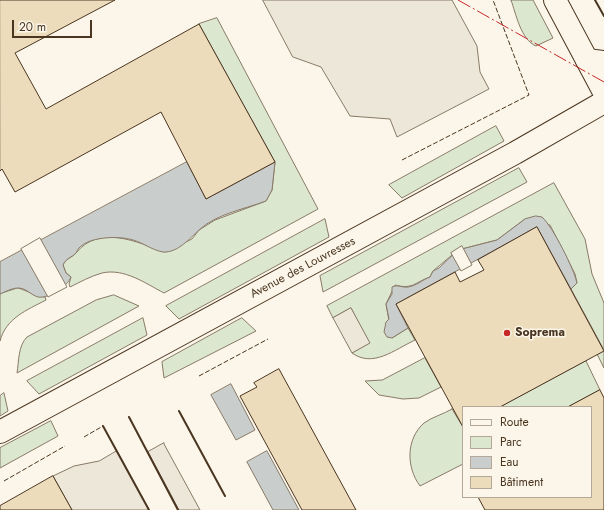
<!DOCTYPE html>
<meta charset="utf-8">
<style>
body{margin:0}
#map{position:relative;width:604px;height:510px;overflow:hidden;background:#fbf6e9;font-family:Jost,sans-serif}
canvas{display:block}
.legend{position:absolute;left:462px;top:406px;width:130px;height:92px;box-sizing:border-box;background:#fbf6e9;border:1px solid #b4a999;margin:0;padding:5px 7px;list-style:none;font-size:12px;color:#4a3520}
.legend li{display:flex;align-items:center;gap:8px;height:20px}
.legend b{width:20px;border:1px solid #b4a999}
.scale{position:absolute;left:12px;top:20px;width:80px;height:18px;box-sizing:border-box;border:2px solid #4a3520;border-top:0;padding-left:5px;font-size:12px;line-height:14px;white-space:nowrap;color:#4a3520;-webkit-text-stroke:3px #fbf6e9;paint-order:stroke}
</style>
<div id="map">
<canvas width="604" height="510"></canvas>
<ul class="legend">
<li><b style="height:5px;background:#fbf6e9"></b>Route</li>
<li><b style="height:11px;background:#dce7d0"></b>Parc</li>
<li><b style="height:11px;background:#c9cecd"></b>Eau</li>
<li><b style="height:11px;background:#ecdcbc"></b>Bâtiment</li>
</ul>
<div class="scale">20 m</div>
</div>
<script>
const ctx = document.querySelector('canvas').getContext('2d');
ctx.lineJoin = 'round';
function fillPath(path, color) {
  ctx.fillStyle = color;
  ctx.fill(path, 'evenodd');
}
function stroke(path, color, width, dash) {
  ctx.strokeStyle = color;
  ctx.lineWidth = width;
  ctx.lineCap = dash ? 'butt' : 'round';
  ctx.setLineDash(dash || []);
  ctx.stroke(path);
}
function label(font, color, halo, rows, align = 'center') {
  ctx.font = font + ' Jost,sans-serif';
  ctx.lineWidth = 3;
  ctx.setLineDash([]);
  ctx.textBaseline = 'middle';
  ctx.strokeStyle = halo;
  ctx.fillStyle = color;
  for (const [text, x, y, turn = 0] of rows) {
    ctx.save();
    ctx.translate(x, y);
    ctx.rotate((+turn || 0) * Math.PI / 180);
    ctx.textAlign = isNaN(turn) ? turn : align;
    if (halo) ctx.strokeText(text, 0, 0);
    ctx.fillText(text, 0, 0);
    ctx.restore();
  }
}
const green = new Path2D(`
 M511 0H533L553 38 536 46C521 40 516 14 511 0Z
 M217 18 318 209 164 293C145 283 124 268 102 273 91 276 80 282 70 287L69 284 71 277 66 273 63 265C66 258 72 258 76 253 99 224 137 242 165 252L192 239 199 230 215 220 266 201 272 190 275 162 199 24Z
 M496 126 504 141 402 198 389 185Z
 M519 168 527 182 323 292 320 276Z
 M554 183 585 239 592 274 604 303V368L597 354 604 350 571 289 577 283 575 274 550 225 525 219 497 240 458 250 433 271 430 277C415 282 413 290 395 285L386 304 392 338 408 328 415 340C394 350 373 368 352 353L369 343 351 308 333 318 327 306Z
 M325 219 329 237 179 319 166 306Z
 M18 288C28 291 35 296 45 297L46 300C27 310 6 318 0 341V294Z
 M114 295 139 306 17 373C19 361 18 346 27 337L96 300Z
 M143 318 147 335 39 394 27 381Z
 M242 318 256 331 164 378 162 362Z
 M425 358 441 387 419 398 403 399 379 395 365 381 382 380Z
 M586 361 600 390 568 407H500Z
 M4 393 8 411 0 416V396Z
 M452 409 463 427V464L420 486C406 467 406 439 424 423 432 417 444 414 452 409Z
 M51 421 58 436 0 468V448Z`);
fillPath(green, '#dce7d0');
stroke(green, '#887966', 1);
const parking = new Path2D(`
 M263 0H452L477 46 480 72 489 89 397 137 390 119 350 116 321 67 293 57Z
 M351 308 370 343 352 353 333 318Z
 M164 443V444L200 510H179L148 452Z
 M117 451 149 510H72L53 476 74 466 99 461Z`);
fillPath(parking, '#ede7d9');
stroke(parking, '#887966', 1);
const water = new Path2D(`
 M187 162 206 199 275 162 272 190 266 201C245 209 216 214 199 230 190 238 178 253 163 252 151 250 141 241 129 239 115 236 89 237 79 248 78 249 77 251 76 253 71 258 66 258 63 265L66 273 71 277C68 286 48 299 38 297 31 295 26 288 18 288 12 288 5 292 0 294V262Z
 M536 216 542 217C553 227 574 269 577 283L571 289 537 227 396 304 408 328 392 338 387 337 384 332 386 322 389 319 386 304 392 294V287C398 284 402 288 408 287 416 286 422 280 430 277L433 271 439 268 458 250 497 240 525 219Z
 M231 384 255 430 236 440 211 395Z
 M267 451 299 510H273L247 462Z`);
fillPath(water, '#c9cecd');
stroke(water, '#887966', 1);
const pier = new Path2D(`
 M40 238 67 287 48 297 21 249Z
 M462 246 472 265 461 271 451 253Z`);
fillPath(pier, '#fbf6e9');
stroke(pier, '#887966', 1);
const building = new Path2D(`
 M0 0H115L15 53 46 109 199 24 275 162 206 199 161 112 15 192 2 169 0 171Z
 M537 227 604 351 500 407H463V427L396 304 455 272 460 282 484 270 478 260Z
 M279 369 356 510H302L240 396 257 387 254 383Z
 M600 390 604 398V510H485L478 497H591V407H568Z
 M53 476 72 510H0V506Z`);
fillPath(building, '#ecdcbc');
stroke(building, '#4a3520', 1);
const minor = new Path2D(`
 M587 60 604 62
 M0 432 515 153 604 102`);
const secondary = new Path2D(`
 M555 0 604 92`);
stroke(minor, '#4a3520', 24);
stroke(secondary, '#4a3520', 24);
stroke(minor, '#fbf6e9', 22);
stroke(secondary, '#fbf6e9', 22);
stroke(new Path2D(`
 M402 160 529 95 493 0
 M199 376 268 339
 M84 437 103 426
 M4 481 65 446`), '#4a3520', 1, [5, 2]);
stroke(new Path2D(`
 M595 0 604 16
 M179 411 225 496
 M129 417 178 510
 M103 426 149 510`), '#4a3520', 2);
stroke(new Path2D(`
 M458 0 604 82`), '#c62828', 1, [14, 3, 2, 3]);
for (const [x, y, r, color] of [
 [507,333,4,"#c62828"]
]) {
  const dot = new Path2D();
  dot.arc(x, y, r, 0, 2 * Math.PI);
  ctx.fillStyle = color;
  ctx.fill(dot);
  stroke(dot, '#fbf6e9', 1.5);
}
label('12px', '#4a3520', '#fbf6e9', [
 ["Avenue des Louvresses",303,268,-28]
]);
label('bold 12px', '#4a3520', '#fbf6e9', [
 ["Soprema",515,333]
], 'left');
</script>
